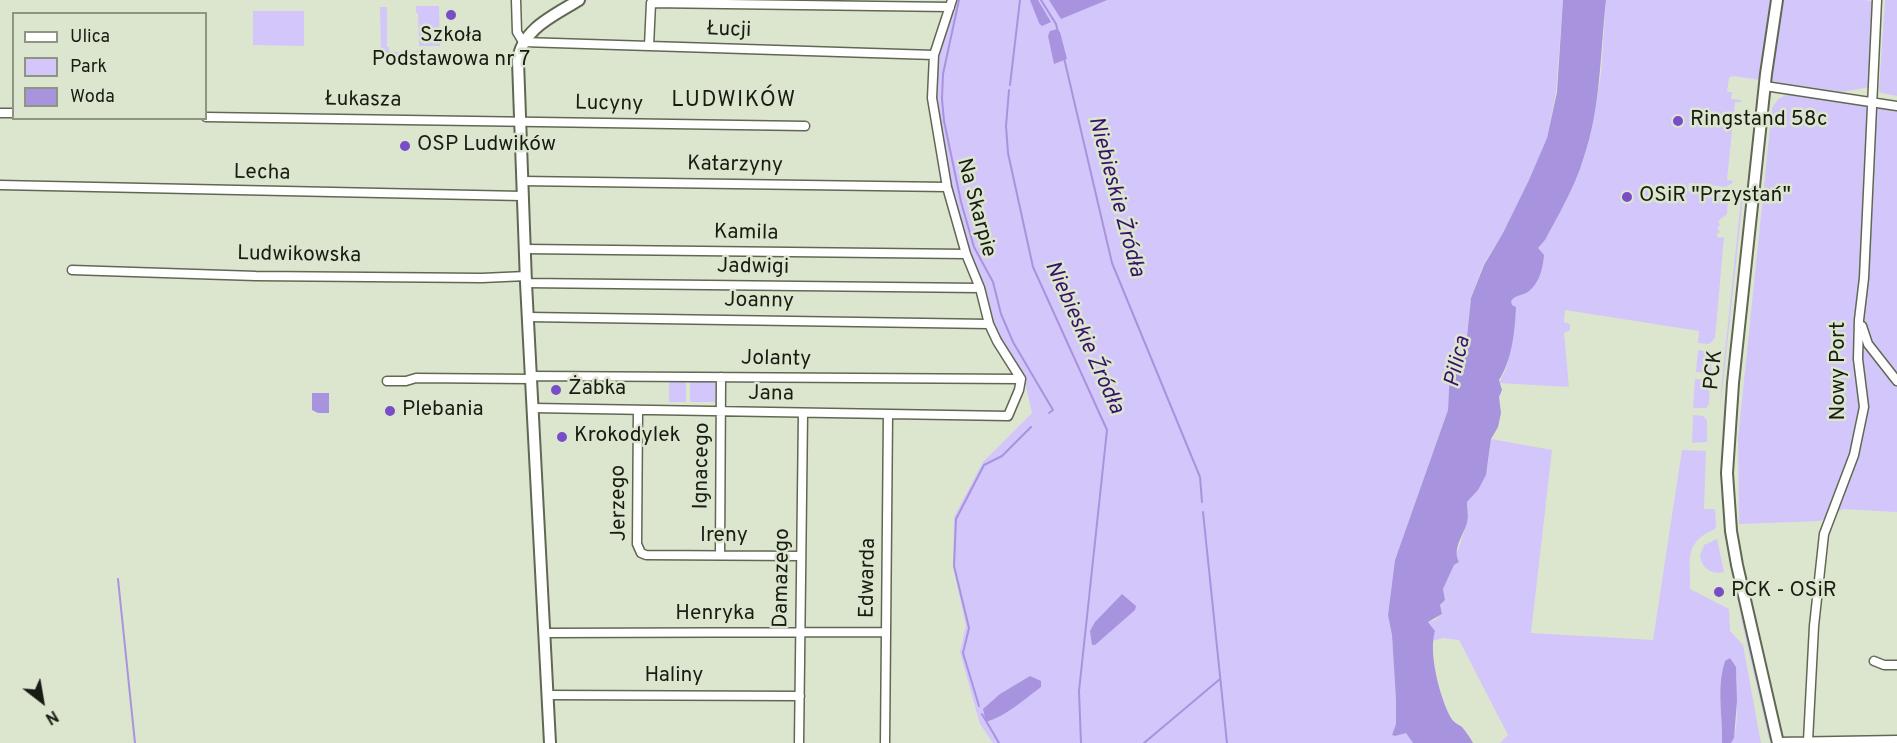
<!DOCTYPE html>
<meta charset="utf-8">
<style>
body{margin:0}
#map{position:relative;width:1897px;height:743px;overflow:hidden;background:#dce6ce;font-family:Overpass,sans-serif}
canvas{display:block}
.legend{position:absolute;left:12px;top:12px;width:195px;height:108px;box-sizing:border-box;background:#dce6ce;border:2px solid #8e9583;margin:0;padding:8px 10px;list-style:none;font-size:18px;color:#181c13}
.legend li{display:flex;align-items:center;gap:12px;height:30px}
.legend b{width:30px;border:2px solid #8e9583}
.north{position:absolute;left:12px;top:671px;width:60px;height:60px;-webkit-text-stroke:4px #dce6ce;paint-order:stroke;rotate:149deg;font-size:16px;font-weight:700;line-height:24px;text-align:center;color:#181c13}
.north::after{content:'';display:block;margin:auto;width:21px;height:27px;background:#181c13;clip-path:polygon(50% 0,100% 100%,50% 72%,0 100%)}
</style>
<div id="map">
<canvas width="1897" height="743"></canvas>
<ul class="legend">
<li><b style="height:8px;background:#fff"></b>Ulica</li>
<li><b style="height:16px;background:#d3c6fa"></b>Park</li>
<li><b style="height:16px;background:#a893de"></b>Woda</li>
</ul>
<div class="north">N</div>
</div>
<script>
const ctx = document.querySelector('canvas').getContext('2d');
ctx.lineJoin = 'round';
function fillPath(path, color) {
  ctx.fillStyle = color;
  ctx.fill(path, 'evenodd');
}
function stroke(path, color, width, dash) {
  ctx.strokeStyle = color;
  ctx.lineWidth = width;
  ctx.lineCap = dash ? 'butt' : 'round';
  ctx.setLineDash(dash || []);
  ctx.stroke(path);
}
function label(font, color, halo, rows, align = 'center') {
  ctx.font = font + ' Overpass,sans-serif';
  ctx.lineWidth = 5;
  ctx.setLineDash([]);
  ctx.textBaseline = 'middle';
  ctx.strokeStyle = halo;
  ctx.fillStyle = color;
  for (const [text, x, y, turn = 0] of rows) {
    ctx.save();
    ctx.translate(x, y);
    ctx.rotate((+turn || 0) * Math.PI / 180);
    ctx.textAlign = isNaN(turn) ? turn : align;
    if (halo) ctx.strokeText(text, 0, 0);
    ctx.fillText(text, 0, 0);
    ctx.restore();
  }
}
fillPath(new Path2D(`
 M954 0H1563L1556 92 1547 138 1529 181 1503 233 1483 265 1471 298 1465 356 1455 360 1450 371 1448 410 1395 560 1388 615 1392 635 1396 700V724L1392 735 1395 736 1406 732 1413 743H993L980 724 960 652 966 626 953 566 954 517 983 462 1032 413 1024 378 998 340 968 252 949 183 936 108 935 85 940 54Z
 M1606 0H1774L1761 80 1732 76 1729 78 1727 92H1732L1731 99 1741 100V102H1735L1727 180 1733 181 1732 183 1726 187 1689 183 1688 191 1725 196 1728 198 1727 214 1718 221 1720 225 1717 228 1720 232 1716 235 1719 238 1724 237 1715 338 1709 344 1698 343 1699 331 1565 310 1564 322 1570 324V330L1564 333 1569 387 1499 383 1506 369 1514 334 1516 307 1512 305 1510 301 1514 296 1528 292 1538 248 1545 240 1565 202 1583 161 1589 140 1601 74Z
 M1781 0H1865L1875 2 1870 87 1841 92 1770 81Z
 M1885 0H1897V96L1881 93 1879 90Z
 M416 6H439L440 46H419L418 13H416Z
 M380 7H387V47H389V51L403 53 419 51V55H389L388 60 383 59 381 54Z
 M253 11H304V46L253 45Z
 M1787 93 1897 109V512L1843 509 1820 521 1739 524 1738 439 1772 108 1778 99 1786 95Z
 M1743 198 1720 411 1722 380 1741 200Z
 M1746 199 1748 201 1721 443Z
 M1698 350 1708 352 1712 355 1711 373 1696 372Z
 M1695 379 1710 380 1709 404 1706 408H1693Z
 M669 382H686V402H669Z
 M690 382H716L715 402H690Z
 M1693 415 1703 416 1707 420V442L1692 443Z
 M1491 439 1552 450 1531 633 1653 640 1682 450 1706 451 1704 509H1715L1716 526 1715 529C1683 543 1691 558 1690 589L1729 609 1730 631 1743 645 1761 743H1731C1741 726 1735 695 1737 676L1725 661C1716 689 1723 715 1722 743H1500L1508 735 1459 640 1443 638 1432 641 1435 631 1428 622 1435 620 1442 614 1440 606 1445 600 1443 589 1454 565 1459 562 1456 556 1468 520 1467 502C1487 481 1488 467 1491 439Z
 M1717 539 1724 572C1711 575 1702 568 1700 556L1704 545Z
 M1739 610 1745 628H1748L1774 740H1772L1769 739Z`), '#d3c6fa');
fillPath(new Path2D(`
 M1030 0H1038L1051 22 1042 26 1039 23Z
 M1049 0H1107L1061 19Z
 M1563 0H1606C1600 54 1601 108 1583 160 1574 188 1559 214 1545 240L1538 248 1544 255C1543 267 1540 283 1528 292 1522 296 1516 294 1511 301L1512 305 1516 307C1515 331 1512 360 1499 380L1502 390 1499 397 1501 413 1498 427 1491 439 1486 475 1478 490 1467 502C1467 509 1469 516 1467 523 1463 536 1452 549 1459 562L1454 565 1443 589 1445 600 1440 605 1442 614 1428 622 1435 631C1428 653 1440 698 1451 718 1454 723 1458 724 1462 727 1466 732 1470 737 1473 743H1413L1406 733 1395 736 1392 735 1396 724V700L1392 635 1388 615 1395 560 1448 410 1450 371 1455 360 1465 356 1471 298 1484 265 1503 233 1529 180 1547 138 1557 92Z
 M1057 29 1060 32 1067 59 1054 64 1048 36 1050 31Z
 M312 393H329V413H318L312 410Z
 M1122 594 1136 606 1135 610 1095 645H1092L1090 631 1095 622Z
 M1730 658 1736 667 1737 701 1734 738 1731 743H1722C1723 715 1716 689 1725 661Z
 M1030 676 1041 681V687C1023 700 1008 715 986 722L983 709 1000 694Z`), '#a893de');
stroke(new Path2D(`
 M959 0 943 74 942 99 944 121 961 202 974 247 993 282 1001 314 1013 342 1053 410 1049 413
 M1041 0 1056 24 1058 32
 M1064 58 1112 263 1200 477 1202 502
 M1010 85 1020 0
 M1009 90 1006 126 1008 153 1033 267 1107 430 1079 691 1081 743
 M1203 512 1227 743
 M118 579 135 743
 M979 706 963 653 969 628 954 566 956 519 984 465 1002 456 1031 427
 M982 714 999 743
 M1144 743 1220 679`), '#a893de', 2);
const minor = new Path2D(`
 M516 0 517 32 523 42 934 55
 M649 46 651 3 950 7
 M1765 86 1897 106
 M0 113H14
 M206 117 805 126
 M522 181 947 187
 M0 185 522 196
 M525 249 966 254
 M72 270 256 276 482 278 526 276
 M526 283 980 288
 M528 317 989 324
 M1862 326 1868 344 1897 381
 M531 376 1021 379
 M387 381H406L416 378 531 379
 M533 408 1008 416 1019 390 1021 379 997 341 989 324 980 288 966 254 947 187 932 98 934 55 952 0
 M638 410 637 544 641 553 646 555 801 556
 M720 555 721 377
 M544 633 886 632
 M1874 661 1884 665H1897
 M547 695 800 696
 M1808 741 1814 626 1824 534 1854 455 1864 407 1858 359 1859 320 1864 278 1877 0
 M1778 742 1897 740
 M799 743 803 413
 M885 743 888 414`);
const tertiary = new Path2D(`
 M1777 0 1766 74 1733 383 1727 473 1731 531 1737 565 1778 743
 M550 743 526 283 518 61C521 29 555 15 579 0`);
stroke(minor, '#606853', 11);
stroke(tertiary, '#606853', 14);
stroke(minor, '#fff', 8);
stroke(tertiary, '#fff', 10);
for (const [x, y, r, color] of [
 [451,15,6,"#784dc5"],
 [1678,121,6,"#784dc5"],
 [405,146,6,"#784dc5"],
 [1627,197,6,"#784dc5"],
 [556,390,6,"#784dc5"],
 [390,411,6,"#784dc5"],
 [562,437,6,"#784dc5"],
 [1719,592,6,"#784dc5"]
]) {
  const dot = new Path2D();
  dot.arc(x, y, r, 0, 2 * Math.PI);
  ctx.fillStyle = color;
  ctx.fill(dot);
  stroke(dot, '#dce6ce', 2);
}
label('21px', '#181c13', '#dce6ce', [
 ["Łucji",729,31,2],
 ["Łukasza",363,101,1],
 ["Lucyny",609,105,1],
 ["Katarzyny",735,166,1],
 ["Lecha",262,174,1],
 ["Na Skarpie",975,208,75],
 ["Kamila",746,234,1],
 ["Ludwikowska",299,256,1],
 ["Jadwigi",753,268,1],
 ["Joanny",759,302,1],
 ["Jolanty",776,360,1],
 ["PCK",1715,370,-84],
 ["Nowy Port",1840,371,-90],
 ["Jana",771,395,1],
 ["Ignacego",703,466,-89],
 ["Jerzego",620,503,-91],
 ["Ireny",724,537],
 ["Damazego",783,578,-89],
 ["Edwarda",869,578,-89],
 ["Henryka",715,615],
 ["Haliny",674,677]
]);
label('21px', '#181c13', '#dce6ce', [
 ["Szkoła",451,37,"center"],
 ["Podstawowa nr 7",451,61,"center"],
 ["Ringstand 58c",1690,121],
 ["OSP Ludwików",417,146],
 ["OSiR \"Przystań\"",1639,197],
 ["Żabka",568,390],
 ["Plebania",402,411],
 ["Krokodylek",574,437],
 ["PCK - OSiR",1731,592]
], 'left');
ctx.letterSpacing = '1.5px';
label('22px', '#181c13', '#dce6ce', [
 ["LUDWIKÓW",734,102]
]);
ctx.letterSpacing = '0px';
label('italic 22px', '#38126a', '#dce6ce', [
 ["Niebieskie Żródła",1115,197,75],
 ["Niebieskie Źródła",1083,338,66],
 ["Pilica",1459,362,-77]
]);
</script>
